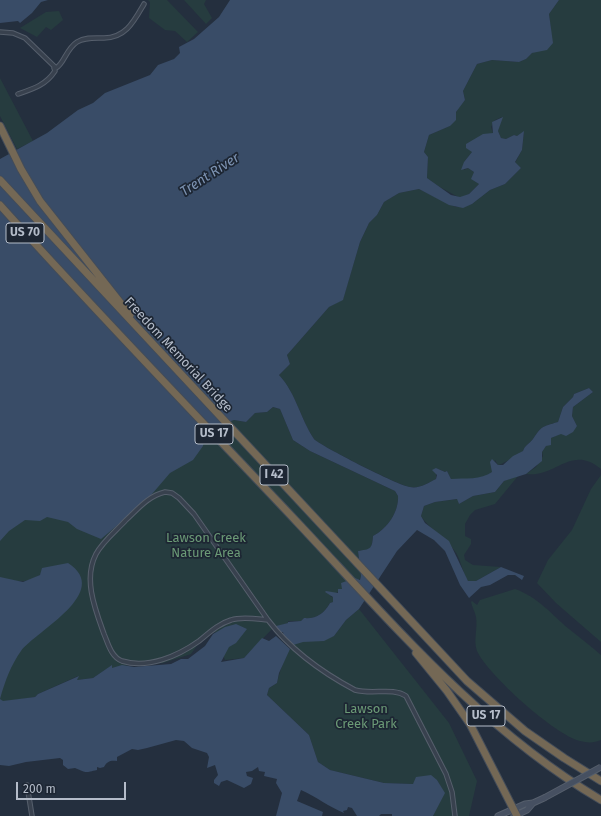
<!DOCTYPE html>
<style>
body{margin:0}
#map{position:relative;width:601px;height:816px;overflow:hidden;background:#242f3e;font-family:"Fira Sans",sans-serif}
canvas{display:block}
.scale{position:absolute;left:16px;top:782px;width:110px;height:18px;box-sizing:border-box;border:2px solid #b4bcc9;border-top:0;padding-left:5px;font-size:12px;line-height:14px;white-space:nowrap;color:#b4bcc9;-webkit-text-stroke:3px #1d2633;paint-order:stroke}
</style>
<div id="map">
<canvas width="601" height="816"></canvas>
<div class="scale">200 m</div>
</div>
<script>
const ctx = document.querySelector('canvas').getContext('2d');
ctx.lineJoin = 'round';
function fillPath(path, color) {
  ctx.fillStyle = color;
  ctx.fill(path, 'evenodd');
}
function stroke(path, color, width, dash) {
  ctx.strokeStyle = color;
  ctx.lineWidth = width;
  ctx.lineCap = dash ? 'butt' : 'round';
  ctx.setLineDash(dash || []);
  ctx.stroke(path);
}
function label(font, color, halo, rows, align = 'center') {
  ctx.font = font + ' "Fira Sans",sans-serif';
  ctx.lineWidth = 3.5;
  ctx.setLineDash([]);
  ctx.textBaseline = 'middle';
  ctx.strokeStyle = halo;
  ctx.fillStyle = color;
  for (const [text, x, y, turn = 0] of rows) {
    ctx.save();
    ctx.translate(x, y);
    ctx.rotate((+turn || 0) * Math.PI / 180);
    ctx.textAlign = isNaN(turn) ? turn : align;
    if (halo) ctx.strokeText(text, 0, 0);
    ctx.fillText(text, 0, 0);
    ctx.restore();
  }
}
fillPath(new Path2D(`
 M148 0H167L198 32 187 42 175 31 165 30 149 18 150 2Z
 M184 0H206L204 4 212 18 206 24Z
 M559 0H601V469C571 444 556 478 526 474L536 467 543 456 542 452 551 438 577 426 572 416 573 407 593 392 589 388 574 394 573 397 563 407 558 422C541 427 542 426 533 439 529 444 525 445 523 451 520 454 501 465 498 465L495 460C494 463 494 470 492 472 484 481 462 479 451 479L447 471 445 472 436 468V479C428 483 419 489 410 487 400 486 319 445 314 439 300 418 296 393 279 375L290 364 287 355 329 307 343 299 360 242 369 223 377 215 384 202 399 193 419 189 456 207 472 204 490 190 505 184 521 168 515 163 522 150 524 132 517 136 514 135 506 139 501 138 498 131 502 117 495 120 491 127 493 133 471 150 472 152 464 162V170L468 168 474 172 472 179 479 184 469 194 460 198 438 186 427 178 428 157 424 152 429 135 450 126 458 108 465 100 463 91 477 64 492 60 519 62 526 59 532 53 552 43 549 14Z
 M59 11 63 20 51 30 46 27 37 37 20 28 46 12Z
 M0 78 33 141 17 149 0 116Z
 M273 407 280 409 293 440 310 451 395 491 398 496C399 512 387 529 373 536 372 550 370 550 358 551L361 576 359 580 342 586V589L330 597H333V602L330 603C324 614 316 619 304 618L301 621H288V623L273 628 244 658 225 660 222 652 224 636 216 632 204 636 191 654 163 663 129 665 105 670 93 678 77 680 78 676 38 694 35 697 3 702 0 700V675L41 574C28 584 15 582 0 578V530L6 523 54 510 70 523 84 528 216 426 234 420 246 422 255 413 267 412Z
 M601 475V642L556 603 537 583 548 560 572 530 591 489Z
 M518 476 495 504 475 510 470 515 465 524V536L471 539V544L464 555 465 560 473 565 501 567 476 581H468C462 572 461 558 454 550 445 537 428 528 421 516L424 506 435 502 458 499 459 504 473 496 495 492 504 481Z
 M515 589C538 597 551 614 569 629 580 638 591 646 601 655V740C594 743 588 743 580 741 555 735 488 675 477 651 473 641 478 627 476 617 475 612 472 607 471 602L472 601 477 605 480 600Z
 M359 609 449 723 477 781 469 816H433L444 793 437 780 413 784 384 783 330 770 318 762 309 735 267 695 269 688 277 683C279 674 287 649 294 644 299 641 327 637 334 636L346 620Z`), '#263c3f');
fillPath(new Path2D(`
 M0 0H48L41 2 32 13 20 23 18 21 0 23Z
 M230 0H559L549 14 553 43 547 50 532 53 526 59 519 62 492 60 477 64 463 91 465 100 456 112V120L450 126 429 135 424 152 428 157 427 178 451 195 460 197 469 194 479 184 471 179 474 172 468 168 461 170 464 162 472 152 466 148V144L483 134 493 133 492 122 503 117 498 131 501 138 506 139 514 135 517 136 524 131 522 150 515 162 521 168 505 184 490 190 472 204 463 208 449 205 419 189 399 193 384 202 377 215 369 223 360 242 343 300 329 307 287 355 290 364 279 375C296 393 300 418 314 439 319 445 399 486 410 487 419 489 428 483 436 479L437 475 432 470 436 468 445 472 447 471 451 479C465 478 481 480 492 472L490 462 492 459 498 465H503L513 456 523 451C525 445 529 444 533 439 542 426 541 427 558 422L563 407 573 397 574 394 589 388 593 392 573 407 572 416 577 426 573 432 566 436 561 434 551 438V445L546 446 542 452V461L526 474 504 481 495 492 473 496 459 504 457 499 435 502 424 506 421 516 425 523 449 541 468 581H476L501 567 524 576 522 580 515 575H508L490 585 481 587 469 598 460 585 445 551 434 540 417 530 397 551 359 609 346 620 334 636 324 641 303 642 293 645 284 637 283 632H279L276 626 288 623V622L301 621 304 618C316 619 324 614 330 603L333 602V597L325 592 326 591 338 593V589H342L341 583 355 578 360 580 361 576 358 551C370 549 372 550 373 536 387 529 399 512 398 496L395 491 310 451 293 440 280 409 273 407 267 412 255 413 246 422 234 420 216 426 204 440 203 446 193 460 170 473 146 501 101 539 77 529 68 522 47 517 40 521 25 520 9 531 0 541V159L47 133 78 110 93 103 105 93 150 75 158 65 174 59 180 53 179 47 194 39 219 17Z
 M68 563C113 592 36 631 21 651 11 665 5 681 0 699L3 701 35 697 38 694 79 676 77 680 93 678 112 665V668L122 665 134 667 171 664 181 659H188L205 646 213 634 225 627 236 624 247 629 236 643 229 647 221 662 244 658 262 638 269 641 276 636 290 649 279 673 277 683 269 688 267 695 309 735 318 762 330 770 384 783 413 784 416 777 431 775 437 780 445 793 433 816H392V814H381L379 816H357L352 808 348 807 347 810 343 811 344 813C329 807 317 797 301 790L297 801 323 812 322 816H276L282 793 276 783 277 779 264 776 265 772 259 771 258 767 252 771 246 772 247 776 253 778 251 784 244 788 227 780 221 782 219 786 214 783V780L218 775 215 765 207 768 209 757 207 753 192 748 184 741 176 740 147 748 138 750 132 749 117 757V761C111 760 107 761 104 767L100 768 97 767V770C84 773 87 773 75 768L68 769 63 765V760L60 758 26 762 9 766 0 765V577L23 582 40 575 42 568Z`), '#394c67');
const street = new Path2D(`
 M0 32 13 33 25 38 56 68C64 64 66 49 77 42 85 37 95 38 104 38 126 38 134 21 144 4
 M18 94C33 89 46 85 55 71L54 68
 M165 492 172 493 179 498 194 514 268 620C257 619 242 616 231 620 218 624 209 633 199 641 178 656 148 669 122 661 111 657 108 643 104 634 95 609 83 579 96 554 103 541 116 531 126 520 138 509 148 496 165 492Z
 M268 620C290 649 323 673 355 690 373 695 392 687 406 696L446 774 452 792 455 816
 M27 785 32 816`);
const secondary = new Path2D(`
 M498 816 525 804 533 803 544 798
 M514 816 527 810 533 803`);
const highway = new Path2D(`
 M0 126 21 169 40 201 130 315
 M0 180 467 681 525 731 564 758 601 781
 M0 205C97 313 198 417 297 522 391 622 481 729 601 800
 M416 653 447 691 470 724 517 816`);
stroke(street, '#565f6c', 5.5);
stroke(secondary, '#565f6c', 7);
stroke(highway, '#434c59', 9);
stroke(street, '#38414e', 3.5);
stroke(secondary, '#465061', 5);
stroke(highway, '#746855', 7);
const secondaryBridge = new Path2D(`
 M544 798 601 767`);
stroke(secondaryBridge, '#565f6c', 7, []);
stroke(secondaryBridge, '#465061', 5);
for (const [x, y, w] of [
 [25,233,38],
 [214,434,38],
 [274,475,28],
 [486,716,38]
]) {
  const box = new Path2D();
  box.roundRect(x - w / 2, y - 10, w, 20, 3);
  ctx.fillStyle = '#1d2633';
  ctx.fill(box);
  stroke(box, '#b4bcc9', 1);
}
label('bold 12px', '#b4bcc9', null, [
 ["US 70",25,233],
 ["US 17",214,434],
 ["I 42",274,475],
 ["US 17",486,716]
]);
label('13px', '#b4bcc9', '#1d2633', [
 ["Freedom Memorial Bridge",178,355,47]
]);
label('13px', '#6b9a76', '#1d2633', [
 ["Lawson Creek",206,538],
 ["Nature Area",206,553],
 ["Lawson",366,709],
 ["Creek Park",366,724]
]);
label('italic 14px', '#7c92b1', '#1d2633', [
 ["Trent River",210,175,-33]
]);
</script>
